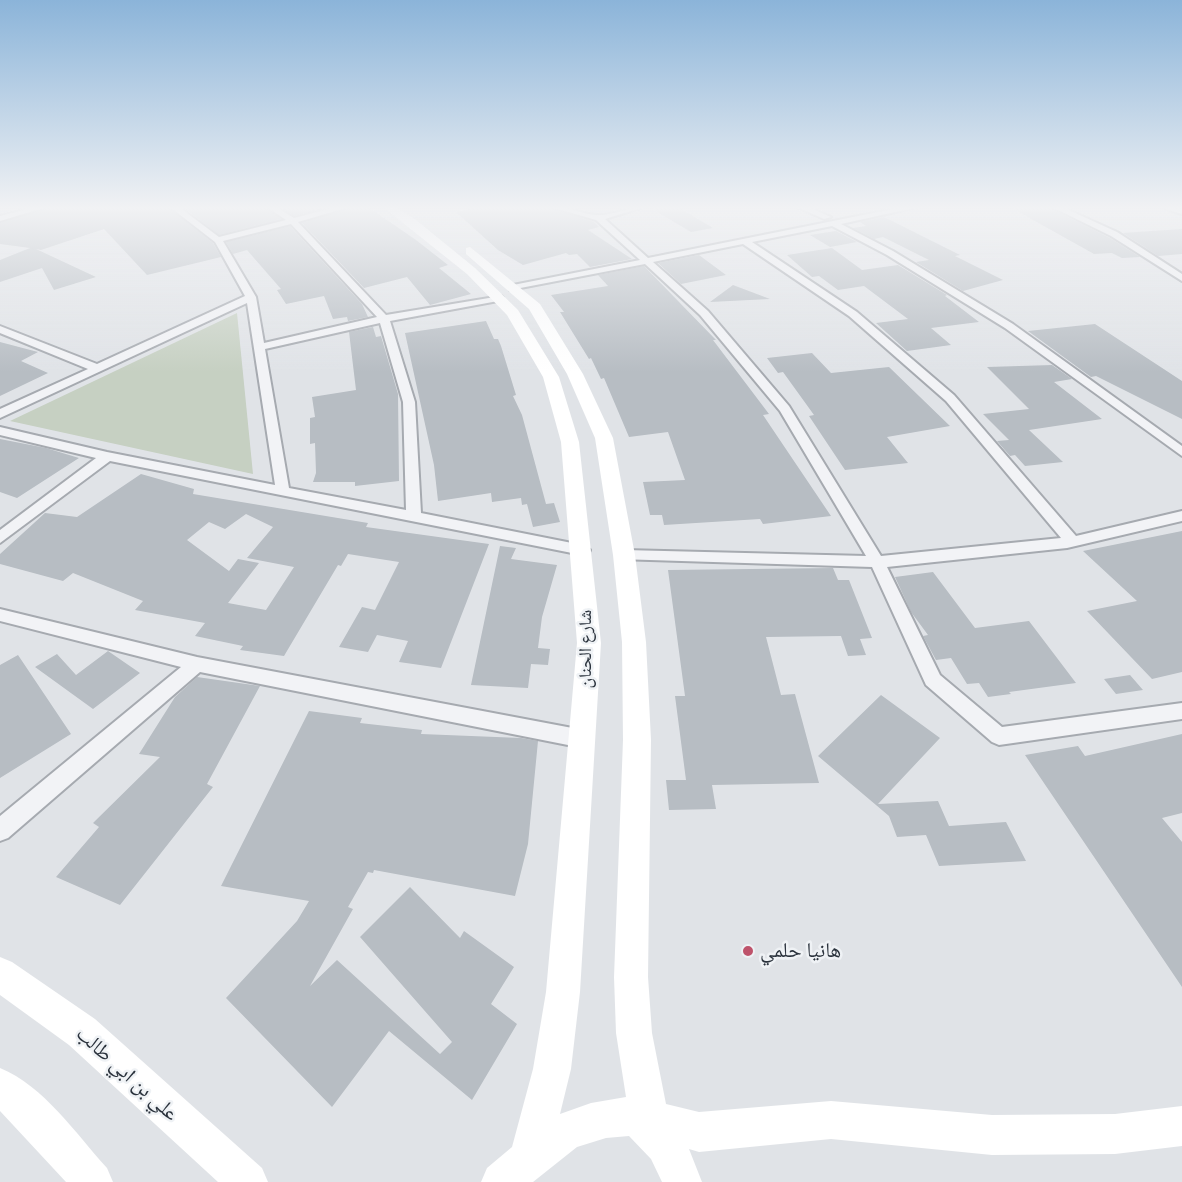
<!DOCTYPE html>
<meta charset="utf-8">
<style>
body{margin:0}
canvas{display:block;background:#e0e3e7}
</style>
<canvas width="1182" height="1182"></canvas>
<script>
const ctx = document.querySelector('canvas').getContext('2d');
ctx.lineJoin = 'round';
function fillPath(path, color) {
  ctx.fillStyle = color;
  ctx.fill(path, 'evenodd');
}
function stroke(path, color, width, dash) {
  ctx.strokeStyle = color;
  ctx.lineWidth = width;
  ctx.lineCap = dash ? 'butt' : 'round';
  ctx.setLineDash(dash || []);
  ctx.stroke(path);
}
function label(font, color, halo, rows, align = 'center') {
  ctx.font = font + ' "IBM Plex Sans","Noto Naskh Arabic",sans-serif';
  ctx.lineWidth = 5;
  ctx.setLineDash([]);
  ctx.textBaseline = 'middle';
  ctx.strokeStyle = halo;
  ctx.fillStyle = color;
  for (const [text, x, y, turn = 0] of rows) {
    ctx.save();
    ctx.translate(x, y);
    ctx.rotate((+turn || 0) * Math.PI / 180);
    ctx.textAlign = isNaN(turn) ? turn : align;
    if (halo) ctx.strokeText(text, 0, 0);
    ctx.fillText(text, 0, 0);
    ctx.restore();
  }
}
fillPath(new Path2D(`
 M237 313 253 474 10 421Z`), '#c6d0c2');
fillPath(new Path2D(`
 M49 207H168L213 243 221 257 147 275 104 229 41 250 36 249 96 277 54 290 42 268 0 282V260L30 248 0 244V223Z
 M183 207H265L281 219 219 235Z
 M280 207H328L294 216Z
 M351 207H368L416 240 448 265 439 268 471 294 430 305 407 277 364 288 302 223Z
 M478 207H549L594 222 599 227 588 230 632 259 590 267 577 254 569 255 566 253 523 265 498 250 456 212Z
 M649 207H678L713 228 691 232Z
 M1010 207H1048L1110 238 1140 257 1122 258 1112 253 1094 254Z
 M884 217 960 255 955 256 1003 280 963 291 916 262 929 260 883 237 874 239 853 228 866 226 860 222Z
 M290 226 362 304 368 317 348 321 347 317 333 319 324 296 286 304 277 290 281 289 247 250 233 254 226 242Z
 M1182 229V254L1158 256 1123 233Z
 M836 231 857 242 830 247 810 235Z
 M832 248 862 270 898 265 947 295 945 296 979 322 931 328 951 345 907 351 876 323 908 319 864 286 838 290 819 276 812 277 787 255Z
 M699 255 726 275 681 284 658 263Z
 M644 266 716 340H713L769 414 763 415 831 516 763 524 760 519 664 525 662 515H650L643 482 685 480 668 432 629 437 604 378 601 379 591 358 589 359 560 312H564L551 295 608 286 598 275Z
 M733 285 770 299 710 302Z
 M486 321 494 339H498L501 346 516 395 513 396 522 415 546 504 554 503 560 522 533 527 527 504 522 505 521 498 492 502 491 493 438 501 434 465 405 333Z
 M1095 324 1182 381V419L1096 376 1091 377 1028 331Z
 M373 327 376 337 381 336 398 394 399 481 355 486V482H313L316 473 315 443 310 444V418L315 417 312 397 356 390 349 332Z
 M0 342 38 352 21 361 48 373 0 396Z
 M812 353 831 373 889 367 950 426 887 437 908 463 845 470 809 416 814 415 783 372 778 373 767 358Z
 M1052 365 1072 379 1054 382 1102 419 1029 430 1063 462 1025 466 1015 455 1010 456 997 441 1009 440 983 414 1029 409 987 367Z
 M0 439 46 448 79 458 17 498 0 492Z
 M141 474 194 489 193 494 368 523 366 527 489 544 441 668 399 662 408 641 377 635 368 652 339 647 362 607 375 610 399 562 348 554 341 566 338 565 284 656 240 650 243 646 195 636 205 623 135 610 143 601 73 573 63 581 0 564V554L45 513 77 517ZM246 514 273 527 247 558 294 567 266 610 228 603 259 563 238 559 229 571 187 540 209 522 225 529Z
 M1182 531V672L1152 679 1087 611 1137 601 1083 551Z
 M500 546 516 548 511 559 557 565 542 617 538 648 550 649 548 665 531 664 528 688 471 685Z
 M833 568 838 580H849L872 638 860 639 866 655 848 656 841 636 766 637 781 695 795 694 819 783 712 785 716 809 669 810 666 780H686L675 696H685L668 570Z
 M933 572 975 628 1029 621 1076 683 1009 692 1011 694 988 697 979 683 967 684 951 658 936 660 923 636 928 635 911 612 895 577Z
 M108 651 140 673 93 709 35 667 57 654 76 675Z
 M18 655 71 734 0 778V665Z
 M1130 675 1143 690 1116 694 1104 679Z
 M197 677 260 686 207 784 213 787 120 905 56 877 99 827 93 823 160 757 139 754 175 697Z
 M881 695 940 738 878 804 938 801 949 826 1006 822 1026 861 939 866 926 835 897 837 889 816 818 756Z
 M309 711 362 718 360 723 422 730 421 734 521 738 538 741 528 844 515 896 374 870 373 873 368 872 348 907 353 909 310 986 337 960 440 1054 452 1042 360 937 410 887 460 938 464 931 514 967 491 1004 517 1024 472 1100 389 1031 332 1107 226 998 297 921 309 901 221 886Z
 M1182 734V813L1162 818 1182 842V987L1025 755 1078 746 1085 756Z`), '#b7bdc3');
const street = new Path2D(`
 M35 207H47L0 221V216Z
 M170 207H179L219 237 286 220 267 207H276L294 218 336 207H349L298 222 386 315 501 296 503 298 498 301 390 321 415 402 421 513 582 545 590 550 588 554 582 555 110 461 0 543V530L96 458 0 435V427L107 452 275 485 247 303 0 418V409L88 369 0 333V326L97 364 245 296 215 242ZM291 224 377 317 264 343 256 297 223 241ZM380 323 403 402 406 510 289 488 265 349Z
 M551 207C567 206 581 214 597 215 612 216 628 207 644 207L605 219 648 258 903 207H918L841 224 893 251 1013 324 1182 446V456L1005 328 887 255 832 226 752 242 857 312 954 395 1076 536 1182 511V521L1067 548 887 567 940 675 1002 727 1182 703V719L999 745 992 742 926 685 872 567 618 559 616 555 618 551 624 550 866 556 780 411 700 315 645 264 510 290V286L513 285 640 260 596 220ZM743 244 849 316 946 401 1061 538 881 556 789 406 708 311 653 262Z
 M797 207H808L831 217 824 219Z
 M1052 207H1062L1117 232 1182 274V281L1111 236Z
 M1165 207 1182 209V214L1166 209Z
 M0 609 197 657 583 730 590 733 593 739 590 745 583 748 200 672 8 838 0 841V816L181 667 0 621Z`);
stroke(street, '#a6aab0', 4);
fillPath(street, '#f2f3f6');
fillPath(new Path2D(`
 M383 207H395L416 220 475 268 518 310 559 377 579 442 601 643 580 992 571 1069 560 1114 591 1103 626 1097 616 1033 614 977 623 740 622 642 613 555 595 438 567 374 529 309 466 254V248L470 247 540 304 583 374 613 438 635 555 646 642 651 740 648 977 652 1033 666 1104 699 1112 831 1101 992 1115 1115 1114 1182 1106V1146L1115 1154 992 1155 831 1139 699 1152 689 1149 702 1182H662L651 1159 629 1136 606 1138 577 1147 533 1182H481L487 1168 512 1147 533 1069 546 992 577 643 561 442 543 377 507 315 467 274Z
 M0 957 12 962 95 1019 262 1168 268 1182H218L69 1045 0 995Z
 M0 1068C44 1086 76 1134 107 1168L113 1182H66L0 1111Z`), '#fff');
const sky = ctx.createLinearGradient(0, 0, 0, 372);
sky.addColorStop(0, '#8bb4d9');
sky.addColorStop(0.56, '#f1f2f4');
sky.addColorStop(1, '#f1f2f400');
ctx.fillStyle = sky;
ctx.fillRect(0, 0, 1182, 372);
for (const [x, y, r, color] of [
 [748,951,6,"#be536b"]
]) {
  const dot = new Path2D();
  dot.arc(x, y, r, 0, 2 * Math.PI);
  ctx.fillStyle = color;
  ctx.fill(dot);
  stroke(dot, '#eff2f5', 2);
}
label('18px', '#2a323c', '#eff2f5', [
 ["شارع الحنان",586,649,-90]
]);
label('21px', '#2a323c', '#eff2f5', [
 ["هانيا حلمي",760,951]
], 'left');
label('21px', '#2a323c', '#eff2f5', [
 ["علي بن ابي طالب",127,1074,42]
]);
</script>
